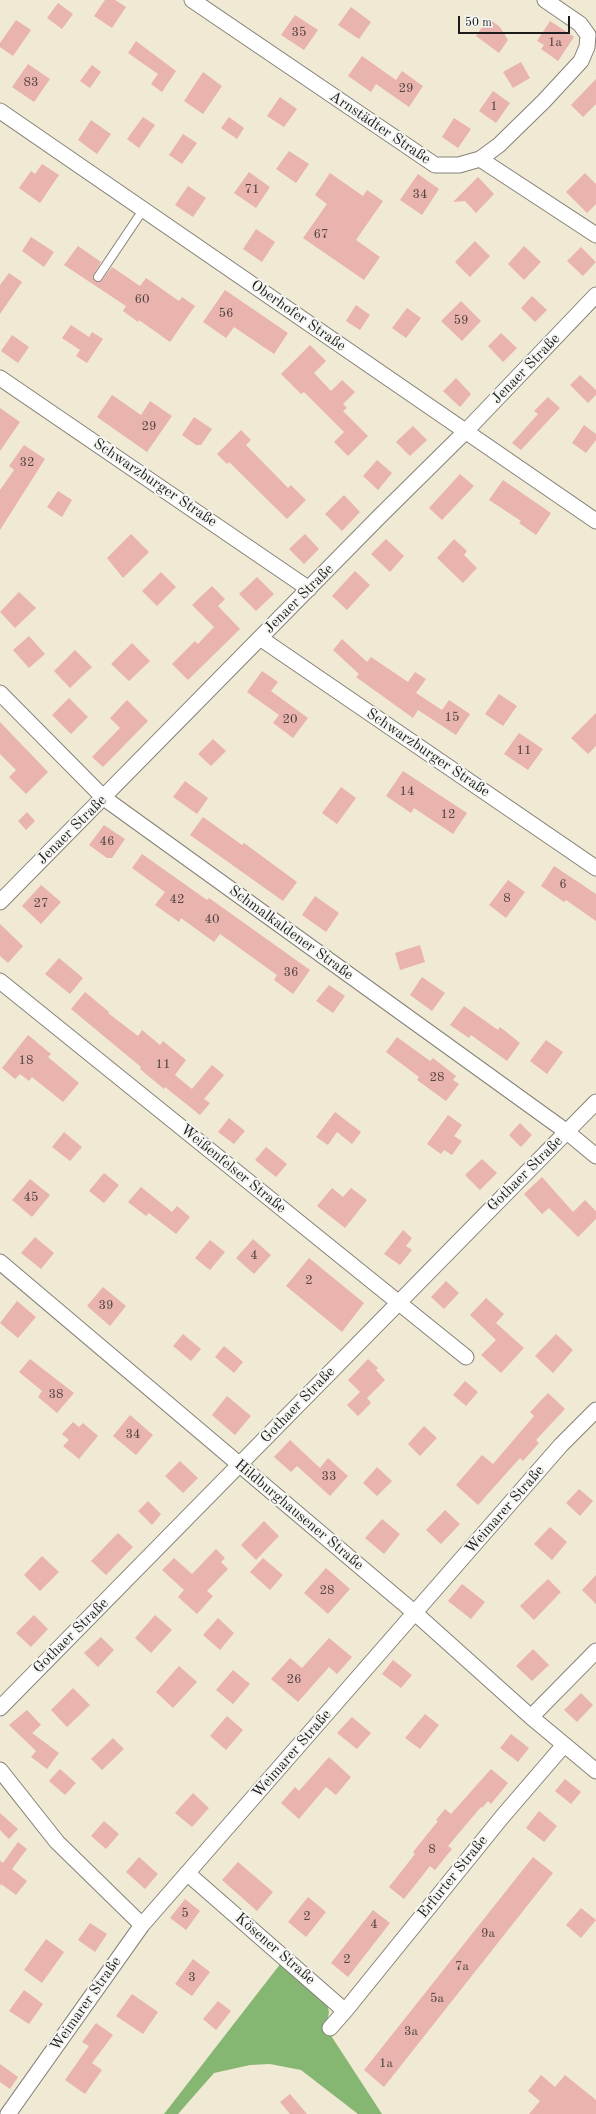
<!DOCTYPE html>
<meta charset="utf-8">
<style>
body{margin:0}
#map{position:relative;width:596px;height:2114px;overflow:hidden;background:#f0e9d4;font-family:"Old Standard TT",serif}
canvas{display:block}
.scale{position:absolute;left:458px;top:16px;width:112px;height:18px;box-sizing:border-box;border:2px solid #1c1c1c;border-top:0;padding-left:5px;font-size:12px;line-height:14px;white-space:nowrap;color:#1c1c1c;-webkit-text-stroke:3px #f6f6f2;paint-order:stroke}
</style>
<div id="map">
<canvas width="596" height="2114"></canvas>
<div class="scale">50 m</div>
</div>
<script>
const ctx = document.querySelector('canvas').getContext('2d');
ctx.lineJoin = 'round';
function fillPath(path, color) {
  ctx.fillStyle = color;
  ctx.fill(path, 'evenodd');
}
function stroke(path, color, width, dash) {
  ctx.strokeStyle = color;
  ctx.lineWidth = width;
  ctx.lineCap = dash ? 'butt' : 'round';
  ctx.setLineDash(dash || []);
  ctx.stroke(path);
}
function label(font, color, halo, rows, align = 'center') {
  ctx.font = font + ' "Old Standard TT",serif';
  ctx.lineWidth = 4;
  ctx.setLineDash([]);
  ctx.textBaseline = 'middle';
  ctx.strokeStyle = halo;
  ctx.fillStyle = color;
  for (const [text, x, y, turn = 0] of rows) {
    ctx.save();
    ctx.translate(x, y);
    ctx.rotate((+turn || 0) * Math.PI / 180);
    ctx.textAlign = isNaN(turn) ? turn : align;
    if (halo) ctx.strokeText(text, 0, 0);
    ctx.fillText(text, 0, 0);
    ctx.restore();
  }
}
fillPath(new Path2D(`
 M281 1963 327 2004 329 2012 326 2028 382 2114H358L301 2070 270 2064 250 2065 214 2073 178 2114H164Z`), '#85b772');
fillPath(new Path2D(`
 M105 0H115L126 7 112 28 94 16Z
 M58 3 73 14 62 29 47 18Z
 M351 7 371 22 359 39 338 25Z
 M295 15 318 30 304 50 281 35Z
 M488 18 500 27 508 40 499 53 476 36Z
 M16 20 31 30 13 56 0 47V43Z
 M550 21 574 37 558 61 541 49 544 45 537 41Z
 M136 41 176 71 162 92 151 84 158 74 128 53Z
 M362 56 396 80 402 71 423 86 409 107 376 84 371 92 348 76Z
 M521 62 530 78 513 88 503 72Z
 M28 64 50 79 34 102 12 87Z
 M92 65 101 72 90 88 80 81Z
 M203 72 222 86 203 114 184 101Z
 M596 79V104L583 117 571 105Z
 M493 91 510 103 496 123 479 111Z
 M280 97 297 109 284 127 267 116Z
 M143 117 155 125 139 148 127 139Z
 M229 117 244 128 237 139 221 128Z
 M454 118 471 129 458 148 442 137Z
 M91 120 111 134 97 154 78 140Z
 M183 134 197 143 182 164 169 155Z
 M289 151 309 164 296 183 276 169Z
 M42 164 59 175 40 203 19 188 31 171 35 174Z
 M249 172 270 187 256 208 234 193Z
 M330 173 363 196 367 190 383 201 356 240 380 257 364 280 303 238 327 204 315 195Z
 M585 173 596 184V204L587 213 566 192Z
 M418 174 439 189 422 215 400 200Z
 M478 177 494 194 476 213 465 201 453 202Z
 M188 186 206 198 193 217 175 205Z
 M256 229 275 242 262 262 243 249Z
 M31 237 54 252 44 267 22 251Z
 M475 241 490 256 470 277 455 262Z
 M78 246 101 262 93 276 95 282 102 280 112 267 140 286 146 278 179 301 182 297 195 306 170 342 139 320 138 322 123 311 126 306 64 265Z
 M524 246 541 262 524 280 508 264Z
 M581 247 596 262 583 276 567 261Z
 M9 273 22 282 0 314V285Z
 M225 290 288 333 274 354 234 327 226 338 203 322Z
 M532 296 547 310 535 322 521 308Z
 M461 301 481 321 462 341 441 321Z
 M356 305 370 315 360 330 346 321Z
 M407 308 421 318 406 338 392 328Z
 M71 325 89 337 92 332 103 339 87 363 76 356 80 350 62 338Z
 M501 333 517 348 503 362 488 346Z
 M12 335 29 347 18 363 1 351Z
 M310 345 326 361 314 373 331 391 342 380 355 392 343 404 347 408 343 411 368 436 348 456 334 442 344 432 304 392 301 394 281 374Z
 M580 375 596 390V395L588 403 570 385Z
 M456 378 471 394 460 407 443 391Z
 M112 395 141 415 150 401 172 416 147 452 97 417Z
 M548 397 560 408 521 450 512 443 538 414 534 411Z
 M0 408 20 422 0 451Z
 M194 417 212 429 201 445H196L182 435Z
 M584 425 596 434V440L586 453 572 443Z
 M413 426 427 440 410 456 396 442Z
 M241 430 251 440 246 445 288 488 291 485 306 500 287 519 229 462 227 464 217 454Z
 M24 445 45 459 0 530V490L14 470 9 466Z
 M377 460 392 473 378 490 363 476Z
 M460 474 474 486 442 520 429 508Z
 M503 480 551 513 536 535 519 523 521 521 489 500Z
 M58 491 72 500 62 517 47 507Z
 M344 495 360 512 342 531 325 514Z
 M131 534 149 552 123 578 107 558Z
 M305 534 319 549 304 564 289 549Z
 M386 539 404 556 390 572 371 554Z
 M454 539 467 551 464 555 477 568 463 583 437 558Z
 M355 571 370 585 347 610 332 596Z
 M161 572 176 587 157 606 142 591Z
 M257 577 274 594 256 611 239 594Z
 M212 586 225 599 218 606 240 629 188 680 172 664 195 641 198 644 214 627 192 605Z
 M19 592 36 608 15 628 0 612Z
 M29 636 45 654 29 668 13 650Z
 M342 639 367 662 371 657 408 682 415 672 426 679 416 693 442 710 449 700 470 714 456 735 418 710 413 718 356 677 359 674 333 650Z
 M132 643 150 661 129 681 111 664Z
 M75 650 92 667 70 688 54 671Z
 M262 671 278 682 271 691 308 718 293 738 273 723 279 715 247 692Z
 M499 694 517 706 503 726 485 714Z
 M69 698 88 717 71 734 52 715Z
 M127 700 148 721 103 767 92 757 120 728 110 718Z
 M596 713V746L588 754 571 738Z
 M0 722 48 772 26 794 9 777 16 770 0 754Z
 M519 733 543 749 528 770 504 754Z
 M213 739 226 751 211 766 198 754Z
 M403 771 467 813 453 834 414 808 411 813 386 796Z
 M185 781 208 798 197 814 173 797Z
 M341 787 356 798 337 824 322 813Z
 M27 812 35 821 26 830 18 821Z
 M203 817 242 845 244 843 297 882 283 901 190 835Z
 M104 825 125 839 112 858H107L89 845Z
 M142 854 207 900 209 898 310 970 293 994 274 980 277 975 220 934 214 942 181 918 179 922 155 905 165 892 132 868Z
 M554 866 596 894V921L566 900 564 902 541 886Z
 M508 880 525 892 506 918 489 905Z
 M41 885 61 902 41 924 22 906Z
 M315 896 339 913 326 932 302 915Z
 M0 924 23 946 8 963 0 956Z
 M420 945 425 962 400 970 395 953Z
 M59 958 83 978 70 994 45 974Z
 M422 977 445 993 432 1011 410 995Z
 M329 985 345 996 333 1013 316 1001Z
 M85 992 109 1012 108 1013 138 1036 142 1030 160 1045 163 1041 186 1060 175 1075 192 1089 212 1065 224 1075 204 1099 210 1103 200 1115 165 1087 164 1089 140 1069 141 1067 71 1009Z
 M464 1006 498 1030 500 1027 520 1043 507 1061 471 1035 469 1038 450 1025Z
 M28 1035 51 1054 48 1057 79 1083 63 1102 32 1077 29 1081 20 1074 15 1079 2 1068Z
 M397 1037 430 1061 433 1058 456 1076 453 1080 459 1084 446 1101 417 1080 419 1077 386 1052Z
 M546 1040 563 1052 547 1074 530 1061Z
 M335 1112 361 1132 352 1144 337 1132 328 1145 316 1137Z
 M448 1115 462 1125 454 1136 462 1141 452 1155 444 1150 441 1154 427 1144Z
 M229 1118 245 1131 234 1144 218 1132Z
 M520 1123 532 1135 521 1147 509 1135Z
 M64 1132 82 1147 70 1161 52 1147Z
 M266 1147 287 1164 276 1177 255 1160Z
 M482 1159 497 1173 480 1190 465 1175Z
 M104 1173 119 1185 104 1203 89 1191Z
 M542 1177 573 1212 585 1200 596 1211V1219L578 1237 549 1208 542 1214 524 1194Z
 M30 1179 50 1195 32 1217 12 1200Z
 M141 1187 172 1212 177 1206 190 1217 176 1234 149 1213 146 1216 128 1202Z
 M332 1188 343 1197 351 1188 367 1200 345 1228 317 1206Z
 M403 1230 412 1238 406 1246 412 1250 400 1265 384 1254Z
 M35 1237 54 1253 41 1269 21 1253Z
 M253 1239 271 1255 254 1274 236 1258Z
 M210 1240 225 1252 210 1270 195 1258Z
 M309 1258 364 1303 342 1332 286 1286Z
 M446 1281 459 1293 444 1309 431 1297Z
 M103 1287 126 1306 110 1326 87 1306Z
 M486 1298 504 1314 496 1323 524 1348 501 1373 481 1355 496 1340 470 1315Z
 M17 1301 36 1317 18 1338 0 1323Z
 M183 1334 201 1349 191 1361 173 1346Z
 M556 1334 573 1350 553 1373 535 1356Z
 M224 1346 243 1362 234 1373 215 1357Z
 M30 1359 74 1393 57 1413 38 1397 42 1391 19 1372Z
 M368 1359 378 1368 376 1370 385 1380 367 1398 371 1403 358 1416 347 1405 360 1392 348 1380Z
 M465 1381 478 1392 466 1406 453 1395Z
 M548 1393 565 1409 536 1440 539 1443 523 1461 520 1458 478 1505 456 1485 482 1455 493 1464 534 1416 530 1412Z
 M227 1396 251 1416 235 1435 212 1415Z
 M130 1415 153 1435 136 1455 113 1436Z
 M73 1422 79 1427 83 1423 98 1436 79 1459 63 1446 69 1440 62 1434Z
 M424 1426 437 1438 420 1456 408 1444Z
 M290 1440 320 1468 328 1458 348 1476 330 1496 297 1466 291 1472 274 1457Z
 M180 1461 198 1478 183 1493 165 1476Z
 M377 1467 392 1481 377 1496 363 1483Z
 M579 1489 593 1501 580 1516 566 1503Z
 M148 1501 161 1514 152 1525 138 1511Z
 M445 1510 460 1524 441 1544 426 1530Z
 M382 1519 400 1534 384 1554 365 1538Z
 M264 1521 279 1536 256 1560 241 1545Z
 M550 1527 567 1542 552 1560 534 1544Z
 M118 1533 133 1547 106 1575 91 1561Z
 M216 1549 225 1558 221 1562 228 1569 207 1591 213 1596 197 1614 178 1597 184 1590 162 1570 174 1558 192 1574Z
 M42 1556 59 1572 40 1591 24 1575Z
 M263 1558 283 1575 270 1590 250 1572Z
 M326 1568 350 1589 328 1614 304 1593Z
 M596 1575V1604L582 1590Z
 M548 1579 561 1592 534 1620 520 1606Z
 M462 1584 485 1602 471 1619 448 1601Z
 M34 1615 48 1629 31 1647 16 1633Z
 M155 1615 172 1630 151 1653 135 1638Z
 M218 1618 234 1633 220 1650 203 1635Z
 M101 1637 114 1650 98 1667 84 1653Z
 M329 1638 352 1657 337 1674 329 1667 298 1702 271 1679 290 1658 302 1668Z
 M533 1649 549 1665 532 1681 516 1666Z
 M393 1660 412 1675 401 1688 382 1674Z
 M179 1666 197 1682 173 1708 156 1692Z
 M233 1670 250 1684 233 1704 216 1690Z
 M73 1688 90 1705 67 1727 51 1710Z
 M581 1693 593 1705 577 1722 564 1710Z
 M27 1710 41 1725 32 1733 59 1753 47 1769 31 1757 36 1751 9 1725Z
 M425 1714 439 1725 420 1749 405 1738Z
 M227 1716 243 1730 226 1750 210 1736Z
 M352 1717 371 1733 357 1749 337 1733Z
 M511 1734 529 1748 518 1762 500 1748Z
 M113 1738 124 1749 102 1770 91 1759Z
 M329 1757 351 1777 336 1795 326 1787 299 1819 281 1803 295 1787 299 1791Z
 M60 1769 76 1783 65 1795 49 1781Z
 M491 1769 508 1783 491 1804 488 1801 482 1808 481 1807 448 1846 452 1849 435 1870 430 1866 404 1899 389 1887 415 1854 413 1852 438 1821 436 1820 445 1809 451 1814Z
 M565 1779 581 1792 571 1804 555 1791Z
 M193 1793 209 1808 192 1827 175 1813Z
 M539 1811 557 1826 544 1842 526 1828Z
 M0 1813 18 1829 9 1839 0 1830Z
 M104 1821 119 1834 106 1849 91 1836Z
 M18 1842 27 1849 12 1869 27 1881 16 1895 1 1884 0 1886V1861L3 1863Z
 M139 1857 158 1874 145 1889 126 1872Z
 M533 1857 553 1873 384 2087 364 2070Z
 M238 1862 273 1892 257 1911 222 1880Z
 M308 1897 326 1912 306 1937 288 1922Z
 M185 1899 200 1911 186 1930 170 1918Z
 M581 1908 596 1920 581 1938 566 1925Z
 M373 1910 390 1923 348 1977 331 1963Z
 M90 1923 107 1934 95 1952 78 1940Z
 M46 1939 64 1952 42 1983 24 1970Z
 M193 1959 210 1972 192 1996 175 1984Z
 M24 1990 43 2004 29 2024 9 2011Z
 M132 1994 158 2012 143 2034 116 2016Z
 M218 2001 231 2011 216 2030 203 2019Z
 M96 2023 113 2035 92 2063 102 2070 85 2094 65 2080 89 2046 82 2042Z
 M0 2064 18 2077 10 2089 0 2082Z
 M541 2075 555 2087 565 2075 596 2100V2114H529L540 2101 528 2091Z
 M290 2094 307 2114H290L280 2102Z`), '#e9b3ae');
const lane = new Path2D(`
 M98 277 143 210`);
const street = new Path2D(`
 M192 0 435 165H459L480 159 596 235
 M0 111 596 521
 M480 159 499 145 544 101 581 61 587 47 588 35 580 24 545 0
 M0 378 309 589
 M260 638 596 868
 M0 693 104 798 567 1132 596 1156
 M0 902 379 517 465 432 596 295
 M0 981 466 1357
 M0 1262 415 1613 531 1717 596 1771
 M0 1708 596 1102
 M531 1717 596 1651
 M0 1770 57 1842 142 1925
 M187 1873 345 2011 330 2028
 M345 2011 502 1817 564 1745
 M8 2114 142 1925 561 1445 596 1410`);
stroke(lane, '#868278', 10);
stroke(street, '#868278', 17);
stroke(lane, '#fff', 8);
stroke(street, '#fff', 15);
label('13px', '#4f4240', null, [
 ["35",299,33],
 ["1a",555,43],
 ["83",31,83],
 ["29",406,89],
 ["1",494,107],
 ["71",252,190],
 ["34",420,195],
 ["67",321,235],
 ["60",142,300],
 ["56",226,314],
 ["59",461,321],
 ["29",149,427],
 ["32",27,463],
 ["15",452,718],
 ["20",290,720],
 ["11",524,751],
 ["14",407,792],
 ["12",448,815],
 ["46",107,842],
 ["6",563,885],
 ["8",507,899],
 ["42",177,900],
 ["27",41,904],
 ["40",212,920],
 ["36",291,973],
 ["18",26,1061],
 ["11",163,1065],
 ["28",437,1078],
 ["45",31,1198],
 ["4",254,1256],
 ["2",309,1281],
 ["39",106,1306],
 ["38",56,1395],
 ["34",133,1435],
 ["33",329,1477],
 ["28",327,1591],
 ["26",294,1680],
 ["8",432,1850],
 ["5",185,1914],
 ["2",307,1917],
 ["4",374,1925],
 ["9a",488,1934],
 ["2",347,1960],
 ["7a",462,1967],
 ["3",192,1978],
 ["5a",437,1999],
 ["3a",411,2032],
 ["1a",386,2064]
]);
label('15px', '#1c1c1c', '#f6f6f2', [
 ["Arnstädter Straße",380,128,34],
 ["Oberhofer Straße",298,316,35],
 ["Jenaer Straße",526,369,-46],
 ["Schwarzburger Straße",155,483,34],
 ["Jenaer Straße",299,599,-45],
 ["Schwarzburger Straße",428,753,34],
 ["Jenaer Straße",72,830,-45],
 ["Schmalkaldener Straße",291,933,36],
 ["Weißenfelser Straße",233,1169,39],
 ["Gothaer Straße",525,1174,-45],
 ["Gothaer Straße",298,1405,-46],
 ["Weimarer Straße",505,1510,-49],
 ["Hildburghausener Straße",299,1515,40],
 ["Gothaer Straße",71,1636,-45],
 ["Weimarer Straße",292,1754,-49],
 ["Erfurter Straße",453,1877,-51],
 ["Kösener Straße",275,1949,41],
 ["Weimarer Straße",86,2004,-55]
]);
</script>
